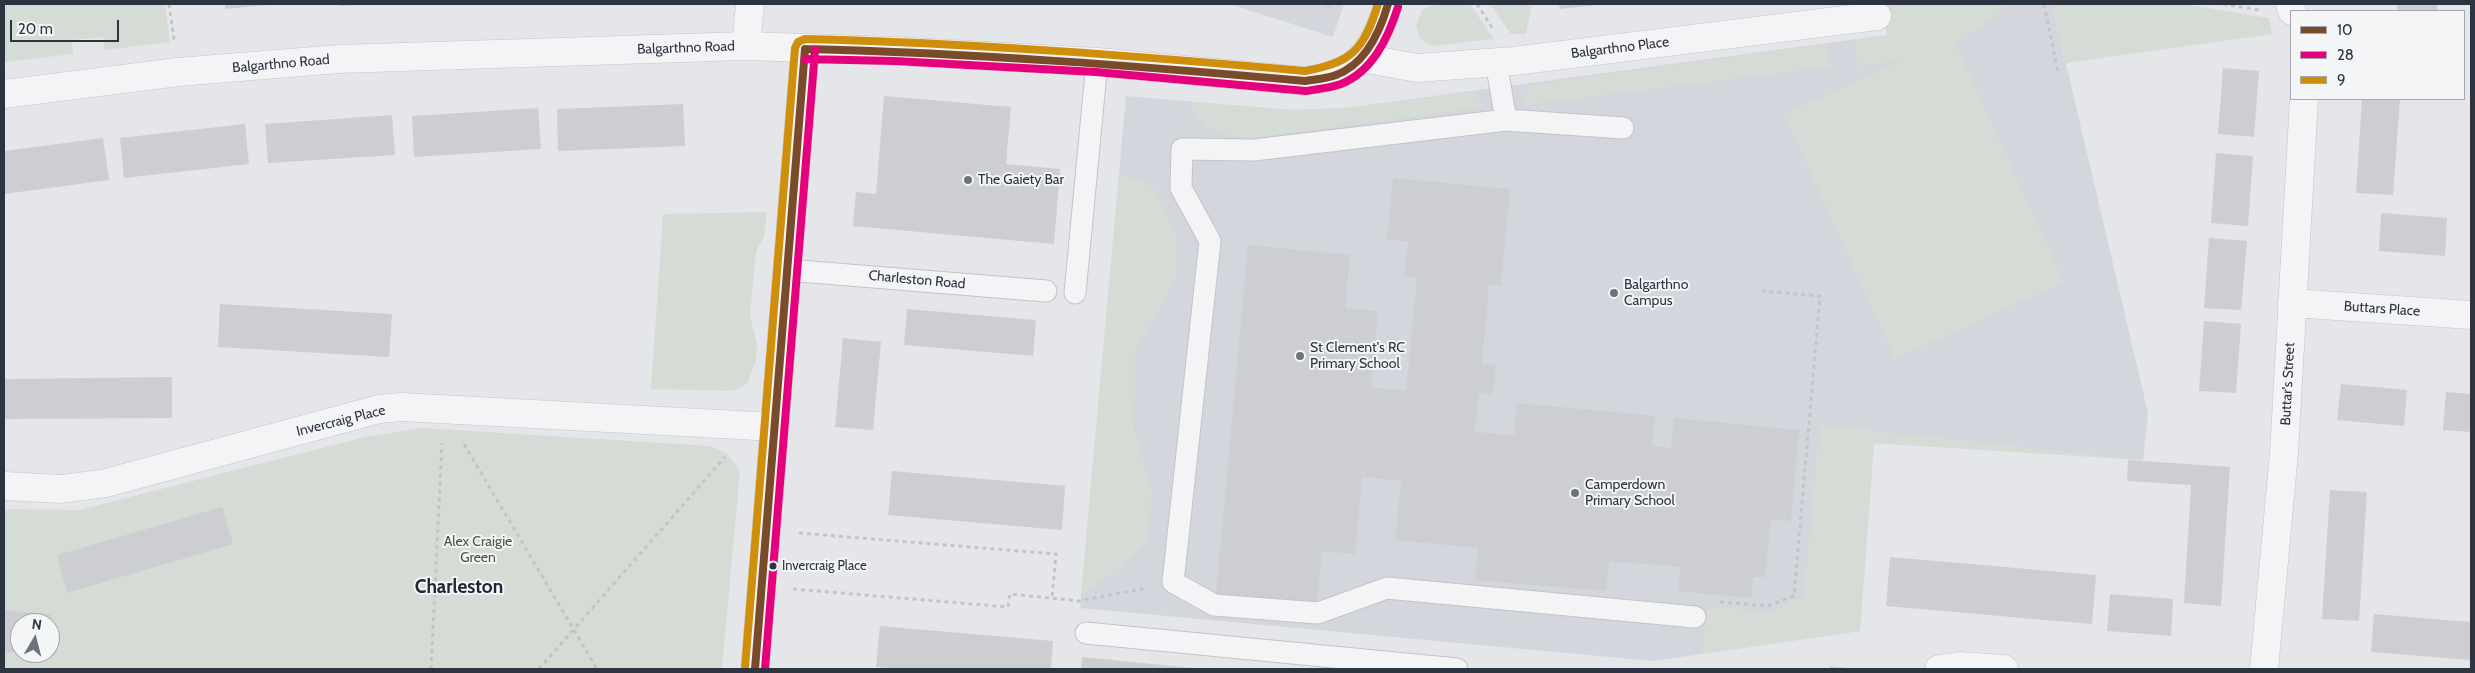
<!DOCTYPE html>
<style>
body{margin:0}
#map{position:relative;width:2475px;height:673px;overflow:hidden;background:#e4e6e9;font-family:Cabin,sans-serif}
canvas{display:block}
.frame{position:absolute;inset:0;border:5px solid #2d3441;pointer-events:none}
.legend{position:absolute;left:2290px;top:10px;width:175px;height:90px;box-sizing:border-box;background:#f3f5f7;border:1px solid #a4a8ae;margin:0;padding:6px 9px;list-style:none;font-size:15px;color:#2d3441}
.legend li{display:flex;align-items:center;gap:10px;height:25px}
.legend b{width:25px;border:1px solid #a4a8ae}
.north{position:absolute;left:10px;top:613px;width:50px;height:50px;box-sizing:border-box;background:#f3f5f7;border:1px solid #a4a8ae;border-radius:50%;rotate:8deg;font-size:14px;font-weight:700;line-height:20px;text-align:center;color:#2d3441}
.north::after{content:'';display:block;margin:auto;width:18px;height:22px;background:#6d727c;clip-path:polygon(50% 0,100% 100%,50% 72%,0 100%)}
.scale{position:absolute;left:10px;top:20px;width:109px;height:22px;box-sizing:border-box;border:2px solid #2d3441;border-top:0;padding-left:6px;font-size:15px;line-height:18px;white-space:nowrap;color:#2d3441;-webkit-text-stroke:4px #f3f5f7;paint-order:stroke}
</style>
<div id="map">
<canvas width="2475" height="673"></canvas>
<div class="frame"></div>
<ul class="legend">
<li><b style="height:6px;background:#7a4b2a"></b>10</li>
<li><b style="height:6px;background:#e5007d"></b>28</li>
<li><b style="height:6px;background:#cf8f0d"></b>9</li>
</ul>
<div class="north">N</div>
<div class="scale">20 m</div>
</div>
<script>
const ctx = document.querySelector('canvas').getContext('2d');
ctx.lineJoin = 'round';
function fillPath(path, color) {
  ctx.fillStyle = color;
  ctx.fill(path, 'evenodd');
}
function stroke(path, color, width, dash) {
  ctx.strokeStyle = color;
  ctx.lineWidth = width;
  ctx.lineCap = dash ? 'butt' : 'round';
  ctx.setLineDash(dash || []);
  ctx.stroke(path);
}
function label(font, color, halo, rows, align = 'center') {
  ctx.font = font + ' Cabin,sans-serif';
  ctx.lineWidth = 4;
  ctx.setLineDash([]);
  ctx.textBaseline = 'middle';
  ctx.strokeStyle = halo;
  ctx.fillStyle = color;
  for (const [text, x, y, turn = 0] of rows) {
    ctx.save();
    ctx.translate(x, y);
    ctx.rotate((+turn || 0) * Math.PI / 180);
    ctx.textAlign = isNaN(turn) ? turn : align;
    if (halo) ctx.strokeText(text, 0, 0);
    ctx.fillText(text, 0, 0);
    ctx.restore();
  }
}
fillPath(new Path2D(`
 M1229 4H1344L1333 37Z
 M1883 4H2052L2148 413 2143 460 1874 443 1860 631 1653 661 1080 608 1126 96 1291 110 1345 108 1887 35Z`), '#d3d6dc');
fillPath(new Path2D(`
 M4 4H165L170 42 105 50 103 37 72 40 73 54 4 62Z
 M1437 4H1470L1494 39 1432 46 1420 39 1416 25 1422 10Z
 M1490 4H1532L1526 34H1511Z
 M1883 4H2010L1956 45 2064 282 1895 359 1784 114 1902 61 1858 66 1855 40 1888 35Z
 M2052 4H2183L2269 18 2272 34 2066 63Z
 M1827 44 1830 67 1526 105 1524 95 1531 85Z
 M1473 92 1485 107 1253 138C1220 136 1205 131 1188 102L1291 110 1345 108Z
 M1119 173 1154 188 1177 236 1176 280 1135 351 1134 430 1152 491 1148 540 1114 572 1081 595Z
 M767 212 764 236 756 252 750 316 757 344 756 361 747 384 733 391 651 389 663 214Z
 M1820 425 2143 460 1874 443 1860 631 1702 654 1708 606 1773 612 1804 596Z
 M422 428 711 446 727 454 740 471 722 669H4V509L79 510 365 437ZM20 623H50V653H20Z`), '#d5dcd5');
fillPath(new Path2D(`
 M225 4H268V5L225 9Z
 M339 4H359V5L339 6Z
 M1319 4H1331L1330 8Z
 M1559 4H1598V5L1560 9Z
 M2397 4H2437V11H2397Z
 M2223 68 2259 71 2254 137 2218 134Z
 M884 96 1011 107 1006 164 1060 169 1054 244 853 226 856 192 876 194Z
 M2362 99H2400L2393 195 2356 193Z
 M683 104 685 146 558 151 557 109Z
 M538 108 541 149 414 157 412 116Z
 M392 115 395 155 268 163 265 124Z
 M245 124 249 164 124 178 120 138Z
 M103 138 109 180 4 194V151Z
 M2216 153 2253 156 2248 226 2211 223Z
 M1393 178 1510 189 1501 286 1489 285 1482 364 1496 365 1493 395 1479 393 1475 432 1514 435 1517 403 1655 416 1652 446 1671 448 1674 418 1799 430 1791 521 1771 519 1765 577H1753L1751 598 1678 591 1680 567 1609 561 1606 591 1475 580 1478 548 1395 540 1401 481 1362 477 1355 554 1322 551 1317 603 1216 594 1248 245 1350 255 1345 308 1378 311 1371 387 1406 391 1417 278 1404 276 1408 241 1387 240Z
 M2381 213 2447 218 2445 256 2379 251Z
 M2209 238 2247 241 2241 310 2204 308Z
 M220 304 392 314 389 357 218 347Z
 M907 309 1036 320 1033 356 904 345Z
 M2204 321 2241 324 2236 393 2199 391Z
 M843 338 881 342 873 430 835 427Z
 M172 377V418L4 419V379Z
 M2341 384 2407 390 2404 426 2337 420Z
 M2446 392 2471 394V432L2443 430Z
 M2128 460 2230 467 2221 606 2184 603 2191 485 2127 481Z
 M892 471 1065 486 1062 530 888 515Z
 M2330 490 2367 492 2359 621 2322 619Z
 M222 507 233 544 67 593 57 555Z
 M1890 557 2096 575 2092 624 1886 606Z
 M2110 594 2173 599 2171 636 2107 631Z
 M4 610 51 614 50 623H20V653L4 652Z
 M2374 614 2471 622V660L2371 652Z
 M880 626 1053 641 1051 669H900L876 667Z
 M1082 657 1194 668V669H1081Z
 M1830 666 1846 668V669H1830Z`), '#cdced1');
const lane = new Path2D(`
 M1496 62 1506 120
 M1623 128 1506 120 1254 150 1182 149 1181 188 1210 241 1173 582 1214 605 1318 613 1387 588 1695 617
 M787 270 1046 291
 M1075 293 1097 62
 M1086 633 1457 669`);
const street = new Path2D(`
 M2290 4 2292 11
 M746 46 750 4
 M1362 58 1417 68 1514 61 1877 16
 M4 94 178 72 339 59 746 46 895 51 1097 62 1305 81C1315 79 1326 78 1336 75 1365 65 1381 31 1388 4
 M2292 303 2471 315
 M4 486 62 489 106 483 379 409 402 407 775 427
 M755 669 805 49
 M1939 669 1960 666 2004 669
 M2264 669 2284 453 2304 99`);
stroke(lane, '#c3c4c7', 23);
stroke(street, '#c3c4c7', 29);
stroke(new Path2D(`
 M169 4 174 40
 M1477 4 1493 29
 M2044 4 2058 72
 M2223 4 2259 10
 M464 444 597 669
 M799 533 1056 554 1052 598
 M793 589 1008 607 1010 594 1080 601 1146 588
 M1720 602 1768 606 1794 596 1820 296 1763 291
 M431 669 442 443
 M539 669 725 457`), '#c2c5c8', 3, [4, 4]);
stroke(lane, '#f4f4f6', 21);
stroke(street, '#f4f4f6', 28);
stroke(new Path2D(`
 M805 49C972 53 1138 66 1305 81 1315 79 1326 79 1336 75 1366 64 1380 32 1388 4
 M755 669 805 49`), '#7a4b2a', 8);
stroke(new Path2D(`
 M805 59 895 61 1096 72 1306 91C1317 89 1330 88 1341 84 1373 71 1388 38 1398 7
 M765 669 815 50`), '#e5007d', 8);
stroke(new Path2D(`
 M745 668 795 48 798 42 805 39C972 43 1138 56 1305 71 1351 63 1364 50 1378 4`), '#cf8f0d', 8);
for (const [x, y, r, color] of [
 [968,180,5,"#6d727c"],
 [1614,293,5,"#6d727c"],
 [1300,356,5,"#6d727c"],
 [1575,493,5,"#6d727c"],
 [773,566,4.5,"#2d3441"]
]) {
  const dot = new Path2D();
  dot.arc(x, y, r, 0, 2 * Math.PI);
  ctx.fillStyle = color;
  ctx.fill(dot);
  stroke(dot, '#f3f5f7', 2);
}
label('13px', '#2d3441', '#f3f5f7', [
 ["Invercraig Place",782,566]
], 'left');
label('14px', '#2d3441', '#f3f5f7', [
 ["Balgarthno Road",686,48,-2],
 ["Balgarthno Place",1620,48,-7],
 ["Balgarthno Road",281,64,-5],
 ["Charleston Road",917,280,5],
 ["Buttars Place",2382,309,4],
 ["Buttar's Street",2288,384,-87],
 ["Invercraig Place",341,421,-14]
]);
label('14px', '#2d3441', '#f3f5f7', [
 ["The Gaiety Bar",978,180],
 ["Balgarthno",1624,285],
 ["Campus",1624,301],
 ["St Clement's RC",1310,348],
 ["Primary School",1310,364],
 ["Camperdown",1585,485],
 ["Primary School",1585,501]
], 'left');
label('14px', '#425b3b', '#f3f5f7', [
 ["Alex Craigie",478,542],
 ["Green",478,558]
]);
label('bold 19px', '#1f2632', '#f3f5f7', [
 ["Charleston",459,587]
]);
</script>
